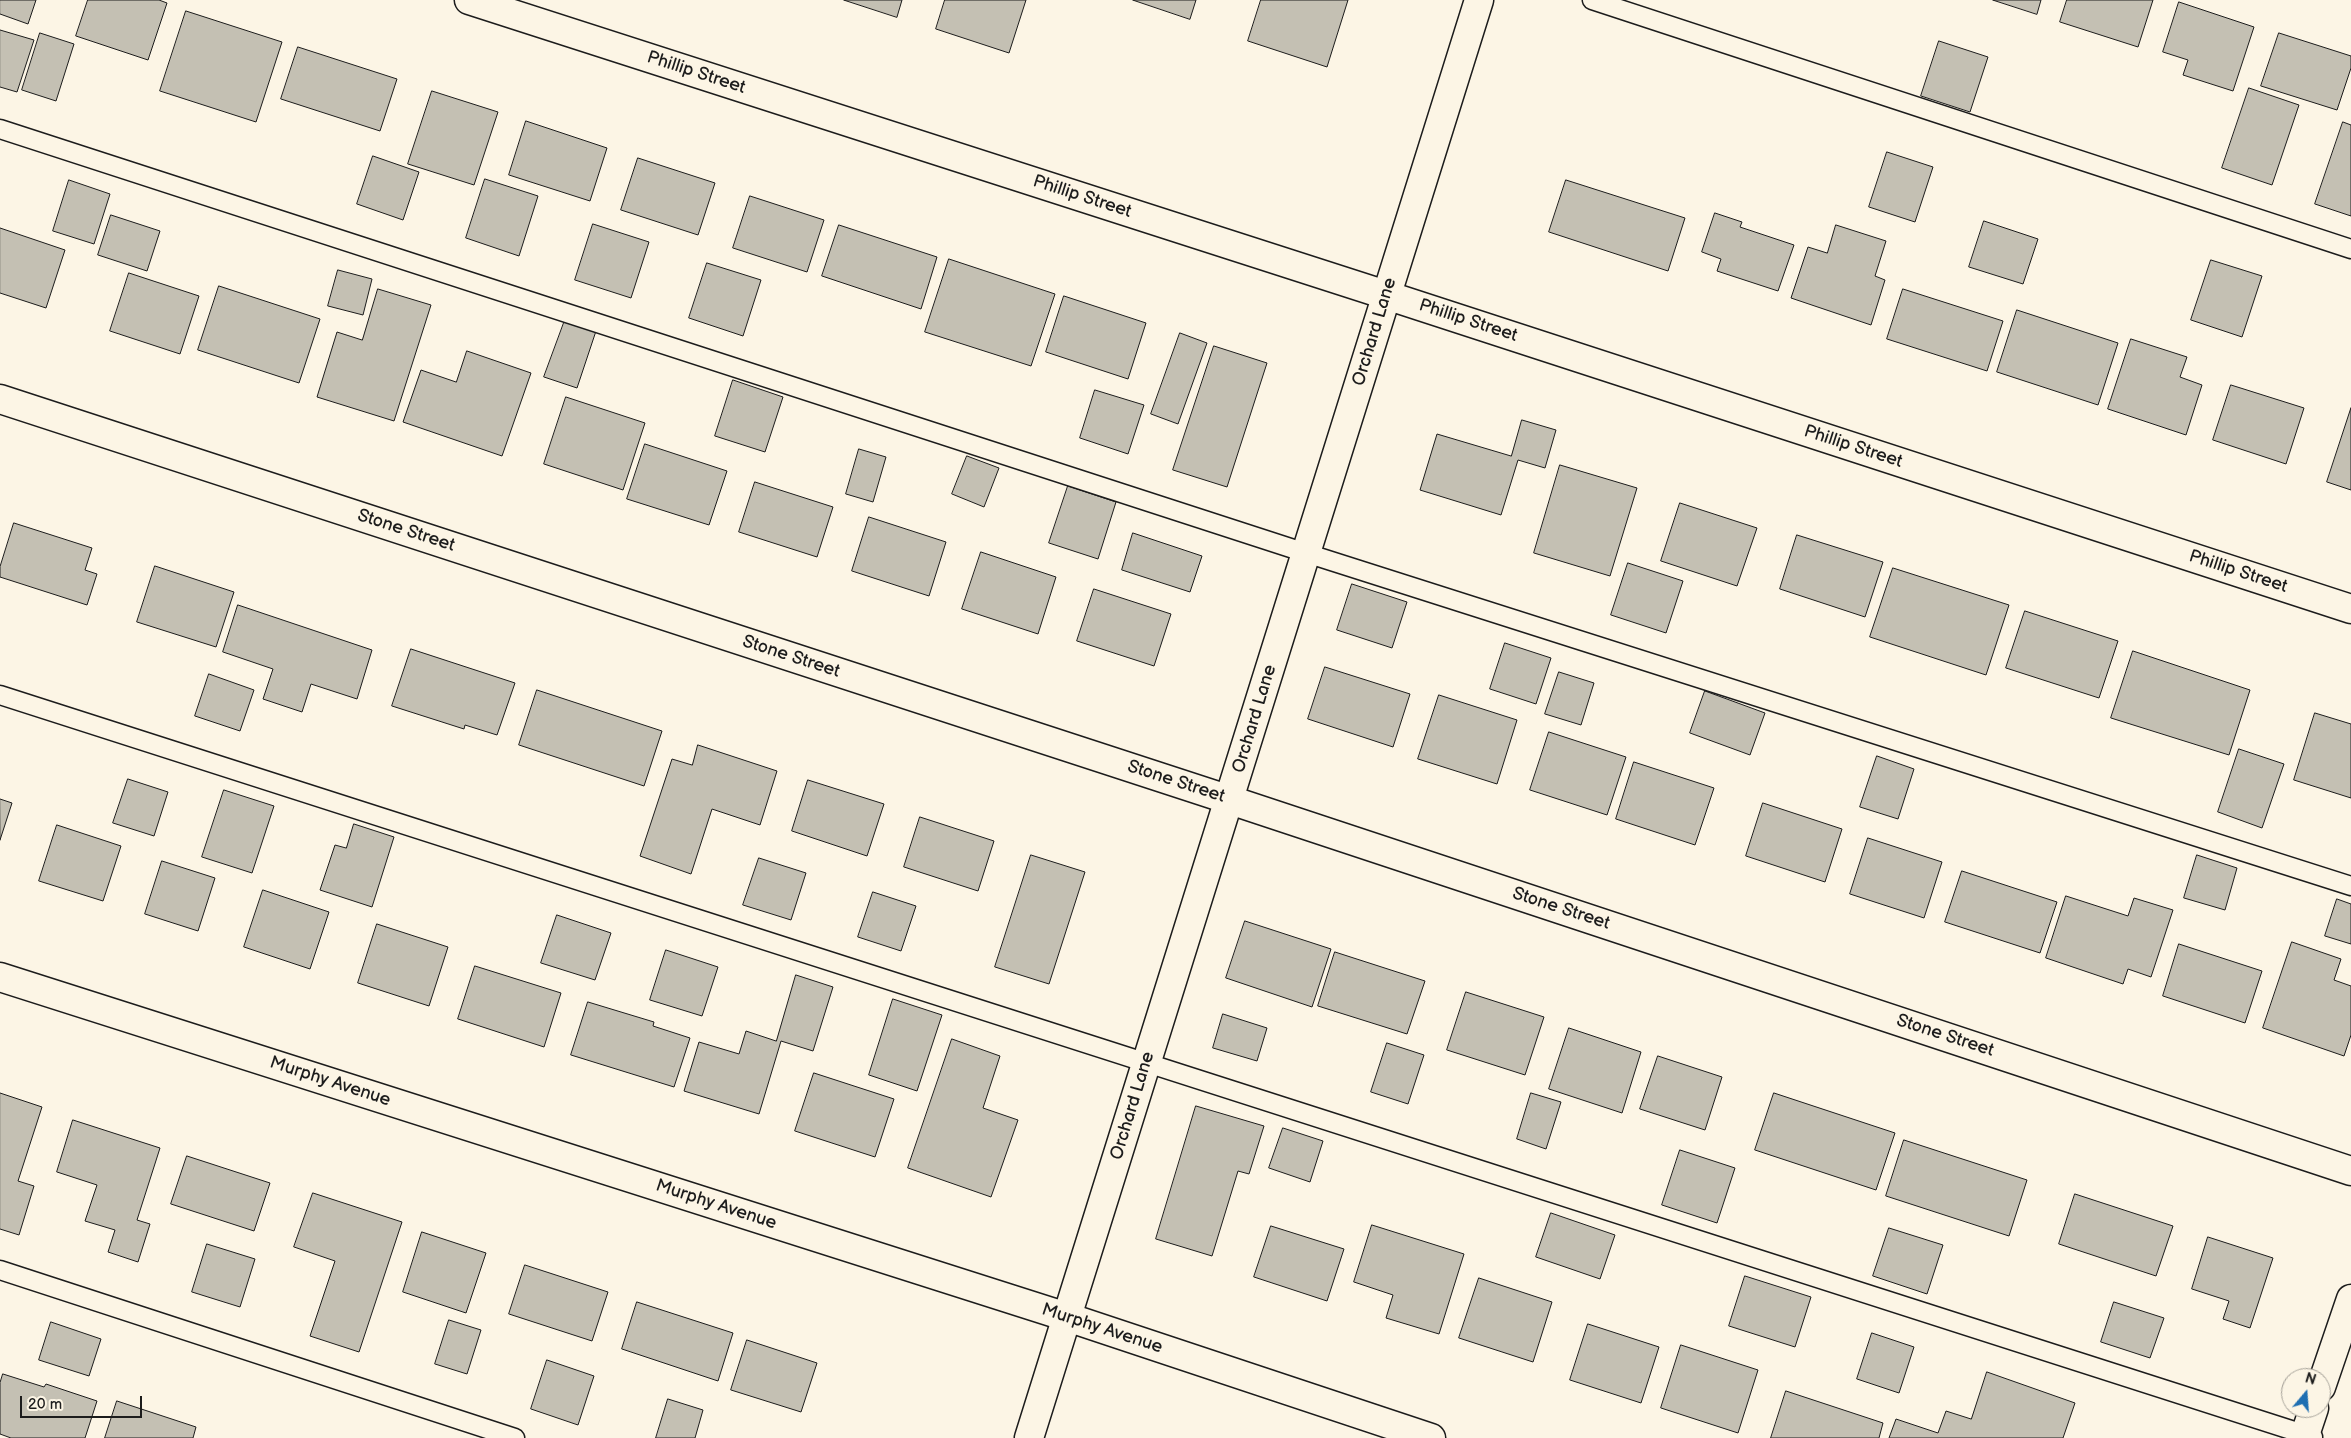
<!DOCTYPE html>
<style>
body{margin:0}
#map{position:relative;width:2351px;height:1438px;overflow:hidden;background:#fcf5e5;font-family:"Balsamiq Sans",sans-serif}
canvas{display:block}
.north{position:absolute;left:2281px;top:1368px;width:50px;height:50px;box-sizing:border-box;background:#fcf5e5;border:1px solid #a29e95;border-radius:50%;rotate:18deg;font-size:14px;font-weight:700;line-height:20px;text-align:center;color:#1c1c1c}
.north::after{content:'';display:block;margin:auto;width:18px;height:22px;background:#1f6fb2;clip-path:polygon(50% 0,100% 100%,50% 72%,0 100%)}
.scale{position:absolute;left:20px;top:1396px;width:122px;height:22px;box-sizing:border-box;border:2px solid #1c1c1c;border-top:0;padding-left:6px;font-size:15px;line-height:18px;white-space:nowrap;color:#1c1c1c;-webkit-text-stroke:4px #fcf5e5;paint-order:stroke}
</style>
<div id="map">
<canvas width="2351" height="1438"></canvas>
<div class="north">N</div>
<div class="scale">20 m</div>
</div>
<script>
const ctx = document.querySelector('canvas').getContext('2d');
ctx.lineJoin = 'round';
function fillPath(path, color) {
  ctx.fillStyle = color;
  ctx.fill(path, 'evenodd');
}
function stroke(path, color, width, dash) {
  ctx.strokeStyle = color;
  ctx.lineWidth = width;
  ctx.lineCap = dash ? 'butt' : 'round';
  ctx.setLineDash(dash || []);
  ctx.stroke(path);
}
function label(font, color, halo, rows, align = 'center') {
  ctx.font = font + ' "Balsamiq Sans",sans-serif';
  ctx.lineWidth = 4.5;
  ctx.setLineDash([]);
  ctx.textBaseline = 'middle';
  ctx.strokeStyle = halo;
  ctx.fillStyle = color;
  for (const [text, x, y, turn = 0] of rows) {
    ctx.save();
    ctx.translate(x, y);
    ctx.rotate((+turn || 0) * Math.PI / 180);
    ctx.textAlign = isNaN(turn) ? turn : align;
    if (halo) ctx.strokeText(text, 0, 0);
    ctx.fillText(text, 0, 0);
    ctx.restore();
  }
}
const building = new Path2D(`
 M0 0H36L28 24 0 14Z
 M88 0H159L167 3 148 60 76 36Z
 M844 0H902L897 17Z
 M945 0H1026L1009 53 936 29Z
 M1133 0H1196L1190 19Z
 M1261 0H1348L1327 67 1248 41Z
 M1993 0H2041L2037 14Z
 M2067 0H2153L2138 47 2060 22Z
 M2179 2 2254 27 2233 91 2183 75 2188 60 2163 52Z
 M186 11 282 42 256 122 160 91Z
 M0 30 34 40 17 92 0 87Z
 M40 33 74 44 56 101 22 90Z
 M2279 33 2351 56V68L2337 110 2261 86Z
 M1939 41 1988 57 1970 112 1921 96Z
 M298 47 397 79 380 131 281 99Z
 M2249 88 2299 105 2272 185 2222 168Z
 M432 91 498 112 474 185 408 164Z
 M526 121 607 148 590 201 509 175Z
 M2343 122 2351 125V216L2315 204Z
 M1887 152 1933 167 1915 222 1869 207Z
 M373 156 419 172 403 220 357 204Z
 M638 158 715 183 698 235 621 210Z
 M485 179 538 196 519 256 466 238Z
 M69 180 110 194 94 244 53 231Z
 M1566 180 1685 218 1668 271 1549 232Z
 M750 196 824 220 807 272 733 248Z
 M1715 213 1742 222 1740 227 1794 245 1778 291 1717 271 1721 259 1702 252Z
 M111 215 160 231 147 271 98 255Z
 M1984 221 2038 239 2023 284 1969 267Z
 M593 224 649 242 631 298 575 280Z
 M839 225 937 257 921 309 822 276Z
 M1836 225 1886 241 1875 276 1885 280 1871 325 1791 298 1808 247 1827 253Z
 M0 228 65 250 46 308 0 293Z
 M949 259 1055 294 1031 366 925 332Z
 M2211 260 2262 276 2242 337 2191 320Z
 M707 263 761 280 743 336 689 318Z
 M338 270 372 279 363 315 328 306Z
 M129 273 199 296 180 354 110 331Z
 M219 286 320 319 299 383 198 350Z
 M378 289 431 305 394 421 317 397 337 332 362 340Z
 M1903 289 2003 321 1987 371 1887 339Z
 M1064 296 1146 323 1128 379 1046 352Z
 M2017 310 2118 343 2098 405 1997 372Z
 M565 320 596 331 577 388 544 377Z
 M1180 333 1207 343 1178 424 1151 414Z
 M2131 339 2187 357 2180 377 2202 385 2186 435 2108 409Z
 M1214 346 1267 363 1227 487 1173 470Z
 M467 351 531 373 502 456 403 422 421 370 456 382Z
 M733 380 783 397 765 452 715 436Z
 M2231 385 2304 408 2286 464 2213 440Z
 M1095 390 1144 405 1128 454 1080 438Z
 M566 397 645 423 623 490 544 464Z
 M2351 408V490L2327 482Z
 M1522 420 1556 430 1545 468 1518 460 1501 515 1420 490 1437 434 1511 456Z
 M645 444 727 471 709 525 627 499Z
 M859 449 886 457 873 502 846 494Z
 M967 456 999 468 984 507 952 494Z
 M1560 465 1637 488 1610 576 1534 553Z
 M755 482 833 507 817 557 739 532Z
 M1068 486 1116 502 1098 559 1049 543Z
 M1680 503 1757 528 1737 586 1661 561Z
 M869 517 946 542 929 596 852 571Z
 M14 523 92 548 85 570 97 574 87 605 0 577V567Z
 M1133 533 1202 556 1190 592 1122 570Z
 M1797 535 1883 562 1865 617 1780 589Z
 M981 552 1056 577 1038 634 962 609Z
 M1628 563 1683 581 1666 633 1611 615Z
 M155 566 234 592 216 647 137 622Z
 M1893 568 2009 605 1986 675 1870 637Z
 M1352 584 1407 602 1392 648 1337 630Z
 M1094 589 1171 614 1154 666 1077 641Z
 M238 605 372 650 357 699 311 684 302 712 263 699 273 669 223 652Z
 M2025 611 2118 641 2099 698 2006 668Z
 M1505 643 1551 658 1536 704 1490 689Z
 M411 649 515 683 497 735 465 725 464 729 392 706Z
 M2133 651 2250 690 2229 755 2111 718Z
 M1325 667 1410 694 1393 747 1308 719Z
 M1559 672 1594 683 1581 725 1545 714Z
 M209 674 254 690 240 731 195 716Z
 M537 690 662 731 644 786 519 745Z
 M1705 691 1765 713 1750 755 1690 733Z
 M1439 695 1517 720 1497 784 1418 759Z
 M2315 713 2351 724V798L2294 780Z
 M1549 732 1626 757 1607 815 1530 790Z
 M698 745 777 771 760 825 712 809 691 874 640 856 672 759 692 765Z
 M2239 749 2284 764 2262 828 2218 812Z
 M1877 756 1914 769 1898 819 1860 807Z
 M1634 762 1714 788 1695 845 1616 819Z
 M128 779 168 792 154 836 113 823Z
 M808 780 884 804 867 856 792 831Z
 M224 790 274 806 252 873 202 857Z
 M0 799 12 803 0 840Z
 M1763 803 1842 829 1825 882 1746 856Z
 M920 817 994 841 978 891 904 867Z
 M354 824 394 837 372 907 320 890 335 845 346 848Z
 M57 825 121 846 103 901 39 881Z
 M1868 838 1942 862 1924 918 1850 894Z
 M1031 855 1085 872 1049 984 995 967Z
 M2197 855 2237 868 2225 910 2184 898Z
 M759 858 806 873 791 920 743 905Z
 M162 861 215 878 198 931 145 914Z
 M1962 871 2057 902 2040 953 1945 922Z
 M263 890 329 912 310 969 244 947Z
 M873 892 916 906 901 951 858 937Z
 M2066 896 2128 916 2134 898 2173 910 2151 977 2128 969 2123 984 2046 958Z
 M2337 899 2351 904V944L2325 936Z
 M557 915 611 933 595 980 541 963Z
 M1245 921 1331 949 1312 1007 1226 978Z
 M377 924 448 947 429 1006 358 983Z
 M2292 942 2341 959 2334 980 2351 986V1035L2344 1056 2263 1028Z
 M2179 944 2262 971 2245 1023 2163 996Z
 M666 950 718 967 702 1016 650 1000Z
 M1335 952 1425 981 1407 1034 1318 1006Z
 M475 966 561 993 544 1047 458 1019Z
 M796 975 833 987 813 1051 781 1041 759 1114 684 1091 699 1042 739 1054 746 1031 776 1041Z
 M1466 992 1544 1017 1525 1075 1447 1050Z
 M893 999 942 1015 917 1091 869 1075Z
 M588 1002 654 1022 653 1026 690 1038 674 1087 571 1055Z
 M1223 1014 1267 1028 1257 1061 1213 1048Z
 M1569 1028 1641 1052 1622 1113 1549 1089Z
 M952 1039 1000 1056 983 1108 1018 1120 991 1197 908 1168Z
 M1387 1043 1424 1055 1408 1104 1371 1092Z
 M1658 1056 1722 1077 1705 1130 1640 1109Z
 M814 1073 894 1099 875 1157 795 1131Z
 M0 1093 42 1107 18 1181 34 1186 19 1235 0 1229Z
 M1531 1093 1561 1102 1546 1149 1517 1139Z
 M1774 1093 1895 1133 1876 1190 1755 1150Z
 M1196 1106 1264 1126 1249 1174 1238 1171 1212 1256 1156 1239Z
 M73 1120 160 1148 137 1220 150 1224 138 1262 108 1252 115 1230 85 1221 97 1185 57 1172Z
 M1283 1128 1323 1141 1310 1182 1269 1168Z
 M1904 1140 2027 1180 2009 1236 1886 1196Z
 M1680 1150 1735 1168 1717 1223 1662 1205Z
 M187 1156 270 1183 254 1231 171 1204Z
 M313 1193 402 1222 359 1352 310 1336 335 1261 294 1247Z
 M2075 1194 2173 1226 2156 1276 2059 1244Z
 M1551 1213 1615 1235 1600 1279 1536 1257Z
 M1372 1225 1464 1254 1439 1334 1386 1318 1393 1295 1354 1282Z
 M1271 1226 1344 1249 1327 1301 1254 1277Z
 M1889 1228 1943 1245 1927 1294 1873 1276Z
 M422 1232 486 1253 466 1313 403 1292Z
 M2208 1237 2273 1258 2250 1328 2223 1319 2229 1301 2192 1289Z
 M207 1244 255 1259 240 1307 192 1292Z
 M525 1265 608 1292 592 1341 509 1314Z
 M1745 1276 1811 1297 1795 1347 1729 1326Z
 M1479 1278 1552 1302 1533 1362 1459 1338Z
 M637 1302 733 1333 718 1381 622 1349Z
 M2114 1302 2164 1318 2150 1358 2101 1342Z
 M449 1320 481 1330 467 1374 435 1364Z
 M51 1322 101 1339 89 1376 39 1360Z
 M1588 1324 1659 1347 1641 1403 1570 1380Z
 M1872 1333 1914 1347 1899 1393 1857 1379Z
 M747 1340 817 1363 801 1412 731 1390Z
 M1681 1345 1758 1370 1738 1433 1661 1408Z
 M547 1360 594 1376 578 1425 531 1409Z
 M1987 1372 2075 1403 2063 1438H1889L1896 1419 1938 1433 1946 1411 1971 1419Z
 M3 1374 44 1387 46 1384 97 1401 85 1438H11L0 1434V1383Z
 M1786 1391 1883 1423 1879 1438H1771Z
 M668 1399 703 1410 695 1438H656Z
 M117 1401 196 1427 193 1438H105Z`);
fillPath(building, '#c4c0b3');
stroke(building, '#1c1c1c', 1);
const service = new Path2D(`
 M1592 0 2351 249
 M0 129 1306 553 2351 886
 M0 695 2313 1437
 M0 1270 515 1438`);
const minor = new Path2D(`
 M469 0 1386 295 2351 609
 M0 399 1230 800 2351 1171
 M0 977 1067 1317 1431 1438
 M2321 1387 2351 1299
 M2304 1438 2314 1408`);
const tertiary = new Path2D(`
 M1029 1438 1479 0`);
stroke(service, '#1c1c1c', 21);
stroke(minor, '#1c1c1c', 31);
stroke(tertiary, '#1c1c1c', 31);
stroke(service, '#fcf5e5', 18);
stroke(minor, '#fcf5e5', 28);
stroke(tertiary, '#fcf5e5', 28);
label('18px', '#1c1c1c', '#fcf5e5', [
 ["Phillip Street",696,73,18],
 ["Phillip Street",1082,197,18],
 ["Phillip Street",1468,321,18],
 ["Orchard Lane",1375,332,-73],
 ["Phillip Street",1853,447,18],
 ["Stone Street",406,531,18],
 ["Phillip Street",2238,572,18],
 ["Stone Street",791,657,18],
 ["Orchard Lane",1255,719,-73],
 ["Stone Street",1176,782,18],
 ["Stone Street",1561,909,18],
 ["Stone Street",1945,1036,18],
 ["Murphy Avenue",330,1082,18],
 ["Orchard Lane",1133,1106,-73],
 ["Murphy Avenue",716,1205,18],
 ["Murphy Avenue",1102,1329,18]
]);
</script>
